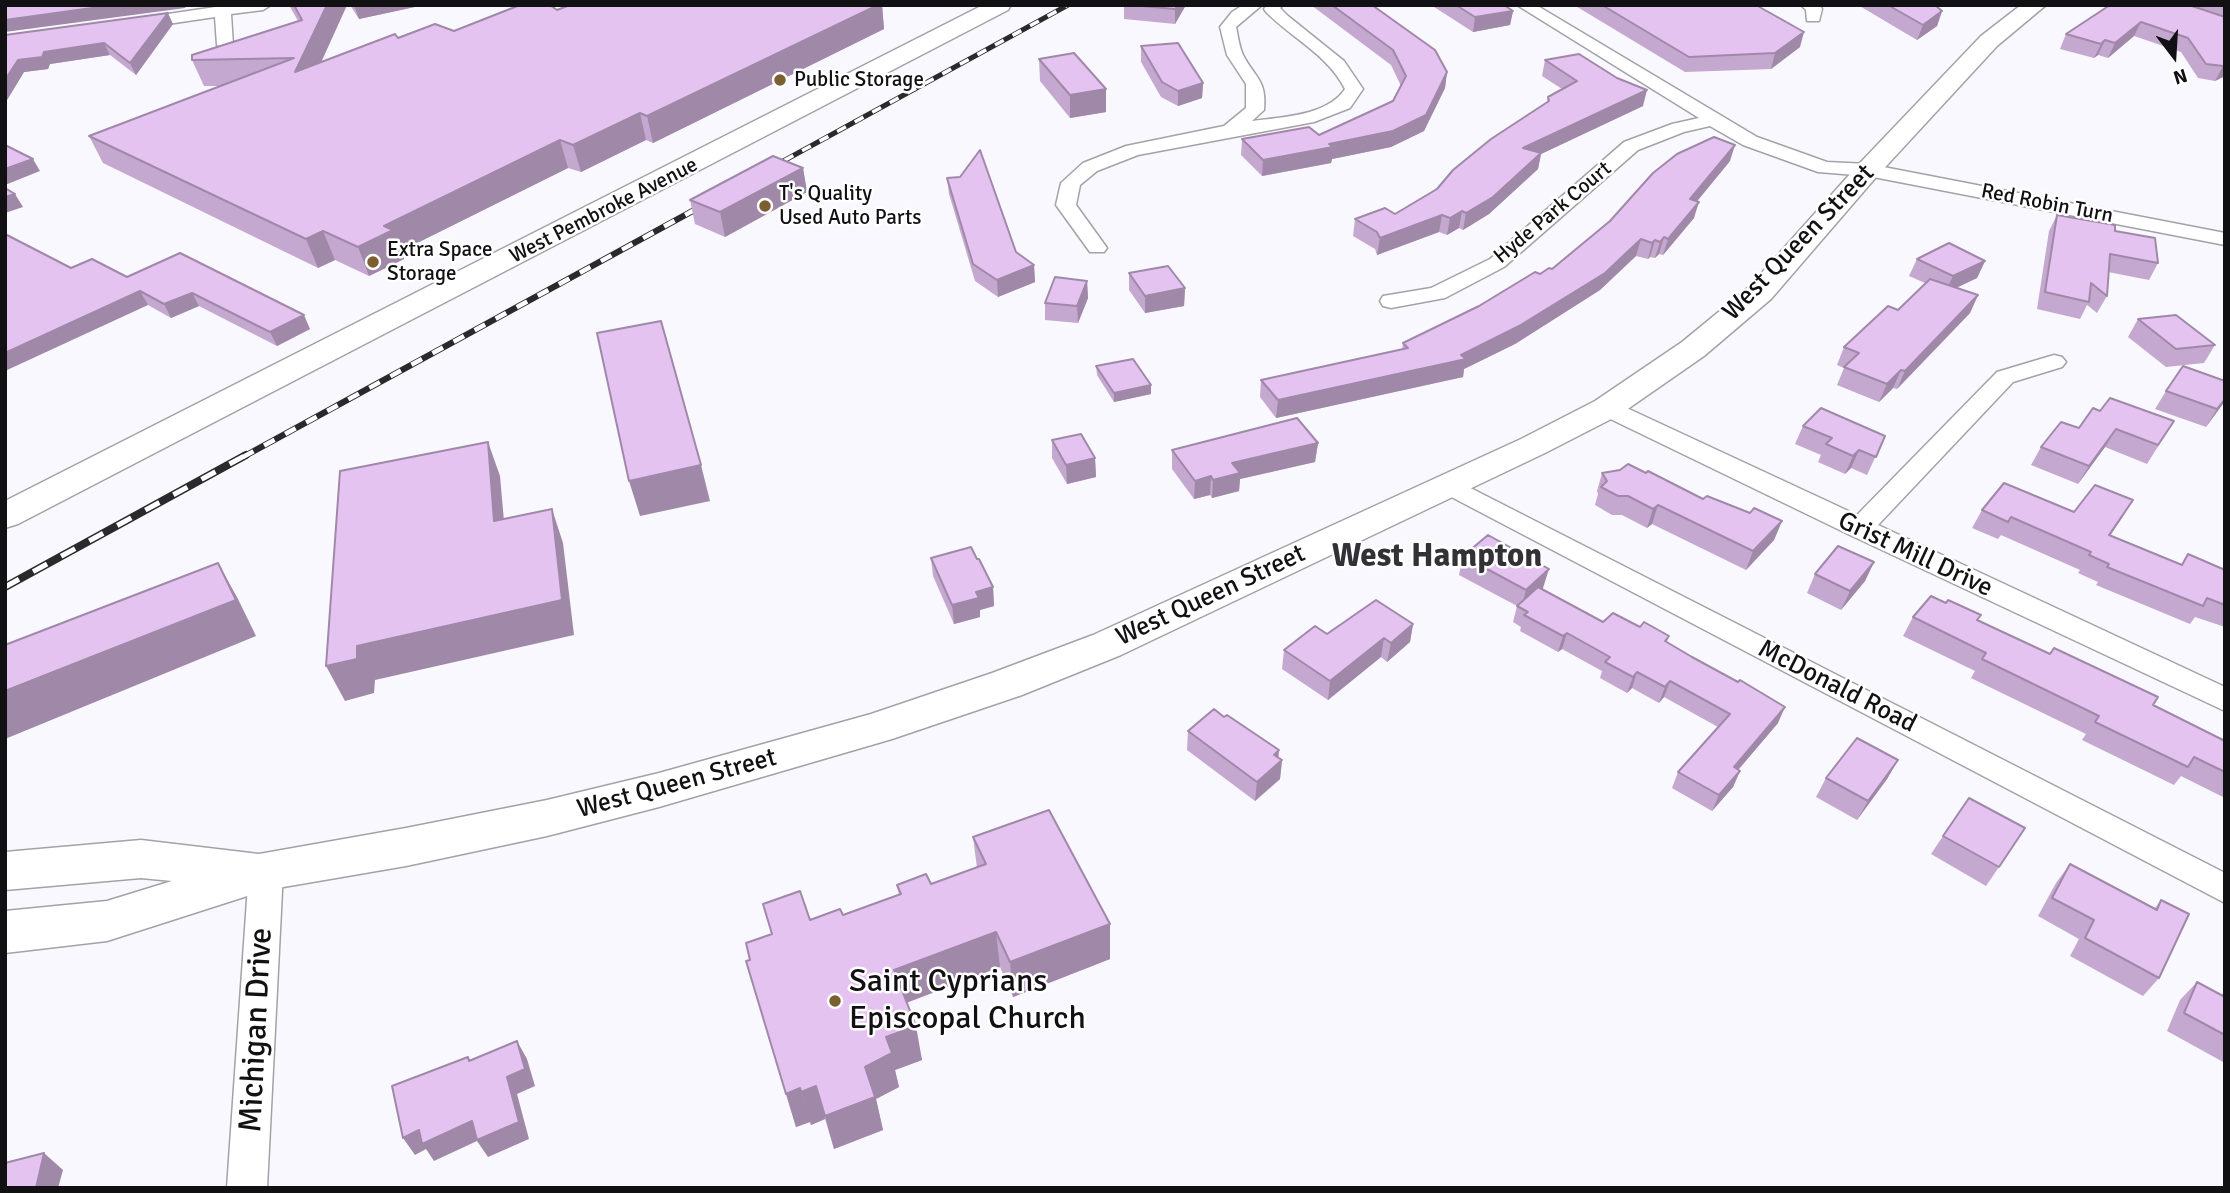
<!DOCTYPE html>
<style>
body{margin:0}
#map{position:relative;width:2230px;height:1193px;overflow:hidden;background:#f8f8fe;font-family:Signika,sans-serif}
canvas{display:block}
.frame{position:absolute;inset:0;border:7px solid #111113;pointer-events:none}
.north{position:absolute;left:2139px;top:21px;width:70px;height:70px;-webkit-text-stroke:5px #fff;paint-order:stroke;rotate:163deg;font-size:19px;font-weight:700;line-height:28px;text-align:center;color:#111113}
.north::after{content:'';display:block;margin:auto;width:24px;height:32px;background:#111113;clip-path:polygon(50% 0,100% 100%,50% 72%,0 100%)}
</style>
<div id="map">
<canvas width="2230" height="1193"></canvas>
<div class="frame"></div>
<div class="north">N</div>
</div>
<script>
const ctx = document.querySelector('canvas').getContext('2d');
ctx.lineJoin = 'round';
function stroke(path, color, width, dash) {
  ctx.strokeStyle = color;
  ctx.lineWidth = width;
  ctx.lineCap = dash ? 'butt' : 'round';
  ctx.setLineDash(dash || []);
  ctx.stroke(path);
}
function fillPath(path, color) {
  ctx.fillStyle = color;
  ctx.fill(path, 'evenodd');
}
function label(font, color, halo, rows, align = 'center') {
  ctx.font = font + ' Signika,sans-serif';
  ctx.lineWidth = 5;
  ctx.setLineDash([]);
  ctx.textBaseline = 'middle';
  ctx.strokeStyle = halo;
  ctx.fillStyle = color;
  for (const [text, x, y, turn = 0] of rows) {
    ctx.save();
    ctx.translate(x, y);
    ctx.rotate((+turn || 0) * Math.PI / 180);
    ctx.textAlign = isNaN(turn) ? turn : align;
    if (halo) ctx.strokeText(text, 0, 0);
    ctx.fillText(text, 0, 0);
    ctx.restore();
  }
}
const street = new Path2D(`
 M229 5H271L263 10 231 14 233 45 225 50 217 45 215 17 134 29 126 24 134 19Z
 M1243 5H1262L1236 27C1238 36 1239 46 1243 55 1255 78 1267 80 1264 110L1252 121C1282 117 1327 116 1345 89 1328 55 1293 39 1266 12L1264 9 1267 5H1283L1280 8 1288 16 1344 61 1363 89 1350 108 1314 122 1138 155 1097 171 1080 185 1076 205 1107 248 1104 252H1090L1056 205 1061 183 1083 163 1126 146 1224 126 1246 108V84L1227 55 1220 27 1232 12Z
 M1517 5H1536L1757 137 1827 162 1868 164 2225 233V245L1868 176 1818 172 1743 145 1710 126 1684 132 1638 150 1504 267 1445 298 1391 308 1383 306 1380 301 1383 296 1431 288 1490 259 1624 142 1672 124 1699 118Z
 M1801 5 1820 6 1822 9 1819 21H1807L1806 10Z
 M2054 355 2062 357 2066 362 2062 367 2013 382 1878 525 2225 687V711L1850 535 1598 413 1595 408 1598 403 1607 401 1616 403 1857 515 1997 372Z
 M1449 477 2225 873V903L1440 491 1436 485 1440 479Z
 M266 857 278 861 283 871 267 1188H227L249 871 254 861Z`);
const secondary = new Path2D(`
 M983 5H1011L1008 10 18 524 5 528V501Z
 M2021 5H2046L1997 46 1877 176 1771 299 1704 356 1619 415 1545 453 1121 655 1022 695 892 739 659 807 547 836 406 866 266 890 107 941 5 953V911L107 901 172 881 141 878 5 890V852L141 840 259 854 406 828 547 800 659 773 871 714 992 673 1093 635 1521 439 1595 401 1682 342 1749 287 1859 164 1981 36Z`);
stroke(street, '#a2a2a7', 3);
stroke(secondary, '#a2a2a7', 3);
fillPath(street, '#fff');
fillPath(secondary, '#fff');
const railFar2 = new Path2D(`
 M767 170 1068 5`);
const railFar1 = new Path2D(`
 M243 457 709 202`);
const rail = new Path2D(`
 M5 587 246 455`);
stroke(railFar2, '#2a2a2d', 5);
stroke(railFar1, '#2a2a2d', 6);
stroke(rail, '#2a2a2d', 8);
stroke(railFar2, '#fff', 3.5, [10]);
stroke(railFar1, '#fff', 4.5, [12]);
stroke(rail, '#fff', 5, [16]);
fillPath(new Path2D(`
 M289 5H347L321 62 398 38 454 31 557 10 570 5H882L884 29 653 143 646 140 581 172 568 168 401 251 404 259 369 276 335 260 318 268 103 163 89 136 221 86H204L192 60 298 21Z
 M350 5H424L359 19Z
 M1124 5H1186L1175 24 1124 19Z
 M1311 5H1372L1447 72 1445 88 1424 131 1391 147 1332 159 1331 163 1262 176 1241 155 1242 139 1319 135 1393 101 1401 86 1391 65Z
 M1431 5H1504L1513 11 1510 25 1473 32Z
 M1574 5H1756L1800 47 1771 69 1685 72Z
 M1858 5H1945L1937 7 1942 11 1937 26 1917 40Z
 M2110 5H2225V76L2215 81 2198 78 2181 52 2134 36 2108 58 2098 55 2094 58 2060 49 2066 34Z
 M173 24 136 75 110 55 50 64 48 69 24 72 7 100H5V35Z
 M1141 46 1203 83 1202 98 1178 106 1161 97 1141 62Z
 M1039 59 1106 89V112L1070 118 1040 81Z
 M1545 60 1643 106 1541 154 1538 169 1489 214 1463 230 1459 228 1447 235 1439 232 1377 255 1375 249 1353 236 1355 219 1395 214 1437 189 1547 102 1548 97 1562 89 1542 76Z
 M1730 161 1697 201 1694 218 1663 255 1659 254 1655 258 1650 257 1648 259 1636 256 1600 290 1515 344 1464 369 1463 377 1276 418 1260 397 1261 380 1402 350 1403 343 1479 306 1540 274 1552 269Z
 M803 168 807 192 725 237 695 224 690 200Z
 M947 178 1016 252 1034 265 1035 282 998 297 975 281 949 194Z
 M2057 215 2115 231 2158 263 2149 280 2108 272 2107 296 2097 313 2087 305 2080 319 2037 309 2049 231Z
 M180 253 310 329 277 346 199 306 171 318 148 305 71 268 127 277Z
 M1917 259 1985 261 1977 278 1956 288 1978 295 1970 313 1897 389 1893 388 1879 402 1837 385 1844 368 1837 365 1844 347 1898 310 1925 283 1909 276Z
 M1129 273 1185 288 1184 306 1145 313 1129 290Z
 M1087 281 1088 298 1078 323 1045 320V303Z
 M2138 319 2215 345 2204 363 2166 367 2128 337Z
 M1096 366 1151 385V394L1114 402 1097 375Z
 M2225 381V401L2206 427 2155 409 2166 391Z
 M2100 411 2174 421 2147 464 2105 447 2078 484 2031 465 2041 447 2079 428Z
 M1803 426 1885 436 1867 475 1851 468 1845 474 1818 462 1821 455 1795 444Z
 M1052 440 1095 458 1096 477 1067 484 1052 458Z
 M1318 443 1315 462 1240 479 1239 491 1212 498 1210 495 1194 499 1172 469V450Z
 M1602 473H1646L1703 499 1750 513 1782 521 1774 540 1746 570 1652 524 1647 528 1622 515H1612L1595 505 1598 494 1597 491Z
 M2133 500 2110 536 2181 565 2225 570V627L2195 617 2190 624 2096 585 2098 582 2078 573 2080 570 2001 535 1998 539 1972 528 1982 510 2074 512Z
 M1463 556 1543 588 1542 589 1603 622 1640 627 1669 636 1667 642 1778 723 1738 770 1740 771 1733 787 1712 811 1672 788 1678 772 1718 727 1664 697 1659 703 1632 688 1627 693 1600 678 1602 671 1562 649 1558 652 1520 631 1521 627 1513 622 1517 606 1459 575Z
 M931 558 977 559 993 587 994 606 980 610V617L954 624 933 576Z
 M1874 562 1865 581 1841 610 1807 593 1815 574Z
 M1946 603 1981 615 1978 620 2225 741V798L2181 776 2174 785 2082 740 2086 734 1971 678 1975 671 1903 636 1913 617Z
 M1413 624 1410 642 1387 662 1381 657 1328 700 1282 669 1284 650 1327 634Z
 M1188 731 1279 758 1282 760 1280 779 1255 801 1187 750Z
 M1898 760 1887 779 1857 820 1816 797 1826 778Z
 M1943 836 1999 867 1986 886 1931 854Z
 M973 837 1110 959 1013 997 1000 967 907 1002 922 1060 895 1070 899 1087 876 1099 883 1130 834 1149 825 1119 811 1125 810 1122 796 1127 786 1094 750 960 772 934 763 904 810 920 843 915 899 895 897 885 931 884 977 868Z
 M2070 864 2155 908 2161 900 2159 978 2143 996 2070 956 2079 939 2038 916 2056 883Z
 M2197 982 2222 995 2225 988V1063L2167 1031 2180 1000Z`), '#c5a8cf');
fillPath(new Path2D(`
 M114 5H187L185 8 5 32V20Z
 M327 5H347L305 98 295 72Z
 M354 5H424L359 19Z
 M878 5H882L884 29 653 143 647 116Z
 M1178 5H1186L1175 24V9Z
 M1513 11 1510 25 1473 32 1475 17Z
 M1942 11 1937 26 1917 40 1923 25Z
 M168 13 173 24 136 75 130 63Z
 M2141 22 2134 36 2108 58 2115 43Z
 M1804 32 1800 47 1771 69 1775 53Z
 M2105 40 2098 55 2094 58 2101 44Z
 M104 43 110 55 50 64 48 69 24 72 7 100H5V80L18 60 44 52Z
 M2225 65V76L2215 81 2223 66Z
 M1447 72 1445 88 1424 131 1391 147 1332 159 1331 163 1262 176 1263 160 1329 144Z
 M1203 83 1202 98 1178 106V91Z
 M1106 89V112L1070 118V95Z
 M1647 90 1643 106 1541 154 1538 169 1489 214 1463 230 1466 213 1523 148Z
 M640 113 646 140 581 172 573 145Z
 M560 140 568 168 401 251 404 259 369 276 358 247 384 226Z
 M1735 145 1730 161 1685 216 1690 199Z
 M33 159 40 171 5 185V169Z
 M803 168 807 192 725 237 720 212Z
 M15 194 23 207 5 213V197Z
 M1699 202 1694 218 1663 255 1668 239Z
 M1462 211 1459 228 1447 235 1450 218Z
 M1442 215 1439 232 1377 255 1380 238Z
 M323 231 335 260 318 268 306 239Z
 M1664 237 1659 254 1655 258 1660 242Z
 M1641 239 1636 256 1600 290 1515 344 1464 369 1463 377 1276 418 1278 400 1461 355Z
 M1655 240 1650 257 1648 259 1652 243Z
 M1985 261 1977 278 1945 293 1953 276Z
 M1034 265 1035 282 998 297 997 280Z
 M1087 281 1088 298 1078 323 1077 306Z
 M1185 288 1184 306 1145 313V296Z
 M140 291 148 305 5 371V353Z
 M192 293 199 306 171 318 164 304Z
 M1978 295 1970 313 1897 389 1905 371Z
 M304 315 310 329 277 346 270 332Z
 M1901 370 1893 388 1879 402 1887 384Z
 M1151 385V394L1114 402V393Z
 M2225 399V401L2206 427 2217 409Z
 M2116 429 2105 447 2078 484 2089 466Z
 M488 442 500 476 507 555 494 521Z
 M1318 443 1315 462 1240 479 1239 491 1212 498 1213 480 1232 463Z
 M1859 450 1851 468 1845 474 1853 456Z
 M1095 458 1096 477 1067 484 1066 465Z
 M701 465 710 501 640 516 629 481Z
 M1211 476 1210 495 1194 499 1195 481Z
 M2133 500 2122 518 2098 553 2109 535Z
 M1658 505 1652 524 1647 528 1653 509Z
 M552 509 563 543 574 635 375 680 374 693 345 701 326 666 357 646Z
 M1782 521 1774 540 1746 570 1753 551Z
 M1874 562 1865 581 1841 610 1850 591Z
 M218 563 238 599 256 636 5 739V691Z
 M1549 569 1543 588 1521 609 1526 590Z
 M993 587 994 606 980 610V617L954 624 952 605 976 592Z
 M1413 624 1410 642 1387 662 1391 643Z
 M1567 633 1562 649 1558 652 1563 636Z
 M1384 638 1381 657 1328 700 1330 681Z
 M1637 672 1632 688 1627 693 1633 677Z
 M1670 681 1664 697 1659 703 1665 687Z
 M1785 707 1778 723 1727 783 1734 767Z
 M1279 750 1278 764 1282 760 1280 779 1255 801 1257 782 1274 755Z
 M1898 760 1887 779 1857 820 1868 801Z
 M1740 771 1733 787 1712 811 1719 795Z
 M1110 924V959L1013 997 1010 962Z
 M996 932 1000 967 901 1005 894 970Z
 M916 1026 922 1060 895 1070 899 1087 876 1099 883 1130 834 1149 825 1116 865 1067 886 1037Z
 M517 1041 527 1059 535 1086 517 1094 529 1139 488 1157 477 1141 434 1161 426 1149 415 1155 403 1138 419 1130 472 1121 507 1077Z
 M816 1086 825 1119 811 1125 801 1092Z
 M800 1088 810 1122 796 1127 786 1094Z
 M44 1153 63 1170 58 1188H36Z`), '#a088a9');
const building = new Path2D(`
 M5 5H114L5 20Z
 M294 5H327L295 72 395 34 398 38 435 24 454 31 520 5H550L557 10 570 5H878L647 116 640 113 573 145 560 140 384 226 393 230 358 247 323 231 306 239 89 136 294 58 192 60V55L302 20Z
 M1131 5H1178L1175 9Z
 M1332 5H1372L1435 50 1447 72 1426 115 1393 131 1329 144 1333 147 1263 160 1242 139 1309 127 1319 135 1393 101 1406 76 1393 50Z
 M1456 5H1504L1513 11 1475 17Z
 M1602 5H1756L1804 32 1775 53 1689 57Z
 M1888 5H1935L1942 11 1923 25Z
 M2110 5H2189L2225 17V65L2223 66 2206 64 2188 38 2141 22 2115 43 2105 40 2101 44 2066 34Z
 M168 13 130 63 104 43 44 52 42 57 18 60 5 80V35Z
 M1178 43 1203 83 1178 91 1162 82 1141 46Z
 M1074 53 1106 89 1070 95 1039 59Z
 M1579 54 1617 78 1647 90 1523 148 1541 153 1493 197 1466 213 1462 211 1450 218 1442 215 1380 238 1377 232 1355 219 1385 208 1395 214 1437 189 1453 170 1491 139 1549 101 1548 97 1577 81 1545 60Z
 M1714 137 1735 145 1690 199 1699 202 1668 239 1664 237 1660 242 1655 240 1652 243 1641 239 1605 273 1519 326 1461 355 1466 359 1278 400 1261 380 1408 348 1403 343 1479 306 1535 272 1540 274 1549 268 1552 269 1610 221 1653 173 1677 154Z
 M5 145 33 159 5 169Z
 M980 150 1016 252 1034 265 997 280 973 264 947 178 960 177Z
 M773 156 803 168 720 212 690 200Z
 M5 188 15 194 5 197Z
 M2057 215 2115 225V231L2155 238 2158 263 2110 254 2107 296 2091 283 2089 302 2045 292Z
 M5 234 71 268 92 259 127 277 180 253 304 315 270 332 192 293 164 304 140 291 5 353Z
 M1949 243 1985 261 1953 276 1917 259Z
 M1168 266 1185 288 1145 296 1129 273Z
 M1055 277 1087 281 1077 306 1045 303Z
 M1930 279 1978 295 1905 371 1901 370 1887 384 1844 367 1859 353 1844 347 1888 306 1898 310Z
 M2176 315 2215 345 2176 349 2138 319Z
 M661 321 701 465 629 481 597 333Z
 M1133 359 1151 385 1114 393 1096 366Z
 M2183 366 2225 381V399L2217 409 2166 391Z
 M2110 398 2174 421 2158 445 2116 429 2089 466 2041 447 2061 422 2079 428 2093 408 2100 411Z
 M1821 408 1885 436 1876 457 1859 450 1853 456 1826 444 1832 438 1803 426Z
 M1297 418 1318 443 1232 463 1240 473 1213 480 1211 476 1195 481 1172 450Z
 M1081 434 1095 458 1066 465 1052 440Z
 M488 442 494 521 552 509 562 600 357 646V659L326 666 340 471Z
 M1628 464 1646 473 1648 471 1703 499 1707 496 1750 513 1754 508 1782 521 1753 551 1658 505 1653 509 1628 496H1618L1601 487 1607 481 1602 473 1620 470Z
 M2004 483 2074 512 2095 485 2133 500 2109 535 2182 565 2188 554 2225 570V605L2207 598 2203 606 2107 567 2109 564 2089 555 2091 552 2011 517 2008 522 1982 510Z
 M1488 535 1549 569 1526 590 1463 556Z
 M1838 546 1874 562 1850 591 1815 574Z
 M971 547 977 559H979L993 587 976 592 979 598 952 605 931 558Z
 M218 563 236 600 5 691V645Z
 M1538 587 1603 622 1613 613 1640 627 1644 622 1669 636 1665 641 1692 657 1738 682 1740 680 1785 707 1734 767 1740 771 1719 795 1678 772 1730 714 1670 681 1665 687 1637 672 1633 677 1605 662 1610 657 1567 633 1563 636 1524 615 1528 612 1517 606Z
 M1931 596 1946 603 1948 600 1981 615 1977 620 2050 654 2054 648 2158 697 2153 705 2225 741V772L2194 757 2188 767 2095 722 2099 716 1982 659 1986 653 1913 617Z
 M1376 600 1413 624 1391 643 1384 638 1330 681 1284 650 1315 626 1327 634Z
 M1214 709 1224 717 1227 715 1279 750 1274 755 1282 760 1257 782 1188 731Z
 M1857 738 1898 760 1868 801 1826 778Z
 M1969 798 2025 828 1999 867 1943 836Z
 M1049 810 1110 924 1010 962 996 932 894 970 916 1026 886 1037 892 1053 865 1067 875 1097 825 1116 816 1086 801 1092 800 1088 786 1094 746 961 750 960 746 943 772 934 763 904 800 891 810 920 840 909 843 915 901 894 897 885 926 874 931 884 986 864 973 837Z
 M2070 864 2157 910 2161 900 2189 914 2159 978 2085 938 2094 920 2052 898Z
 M2197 982 2225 997V1035L2184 1013Z
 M517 1041 525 1069 507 1077 519 1122 477 1140 472 1121 422 1144 419 1130 403 1138 392 1086 468 1057 469 1061Z
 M44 1153 36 1188H5V1163Z`);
fillPath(building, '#e5c3f1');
stroke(building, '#a088a9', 2);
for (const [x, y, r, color] of [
 [780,80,7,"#7b5f32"],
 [765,206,7,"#7b5f32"],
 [373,262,7,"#7b5f32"],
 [835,1001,7,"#7b5f32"]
]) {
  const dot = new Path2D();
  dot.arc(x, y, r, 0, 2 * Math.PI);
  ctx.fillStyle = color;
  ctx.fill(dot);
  stroke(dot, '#fff', 2.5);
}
label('21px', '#111113', '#fff', [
 ["Public Storage",794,80],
 ["T's Quality",779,194],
 ["Used Auto Parts",779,218],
 ["Extra Space",387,250],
 ["Storage",387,274]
], 'left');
label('21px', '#111113', '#fff', [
 ["Red Robin Turn",2047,204,11],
 ["West Pembroke Avenue",604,211,-27],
 ["Hyde Park Court",1553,213,-40]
]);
label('26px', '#111113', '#fff', [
 ["West Queen Street",1799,243,-46],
 ["Grist Mill Drive",1915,555,25],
 ["West Queen Street",1211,596,-25],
 ["McDonald Road",1837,687,27],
 ["West Queen Street",677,784,-15]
]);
label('32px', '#111113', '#fff', [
 ["Saint Cyprians",849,983],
 ["Episcopal Church",849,1020]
], 'left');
label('32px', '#111113', '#fff', [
 ["Michigan Drive",257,1030,-87]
]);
label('bold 33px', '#323236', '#fff', [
 ["West Hampton",1437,557]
]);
</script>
